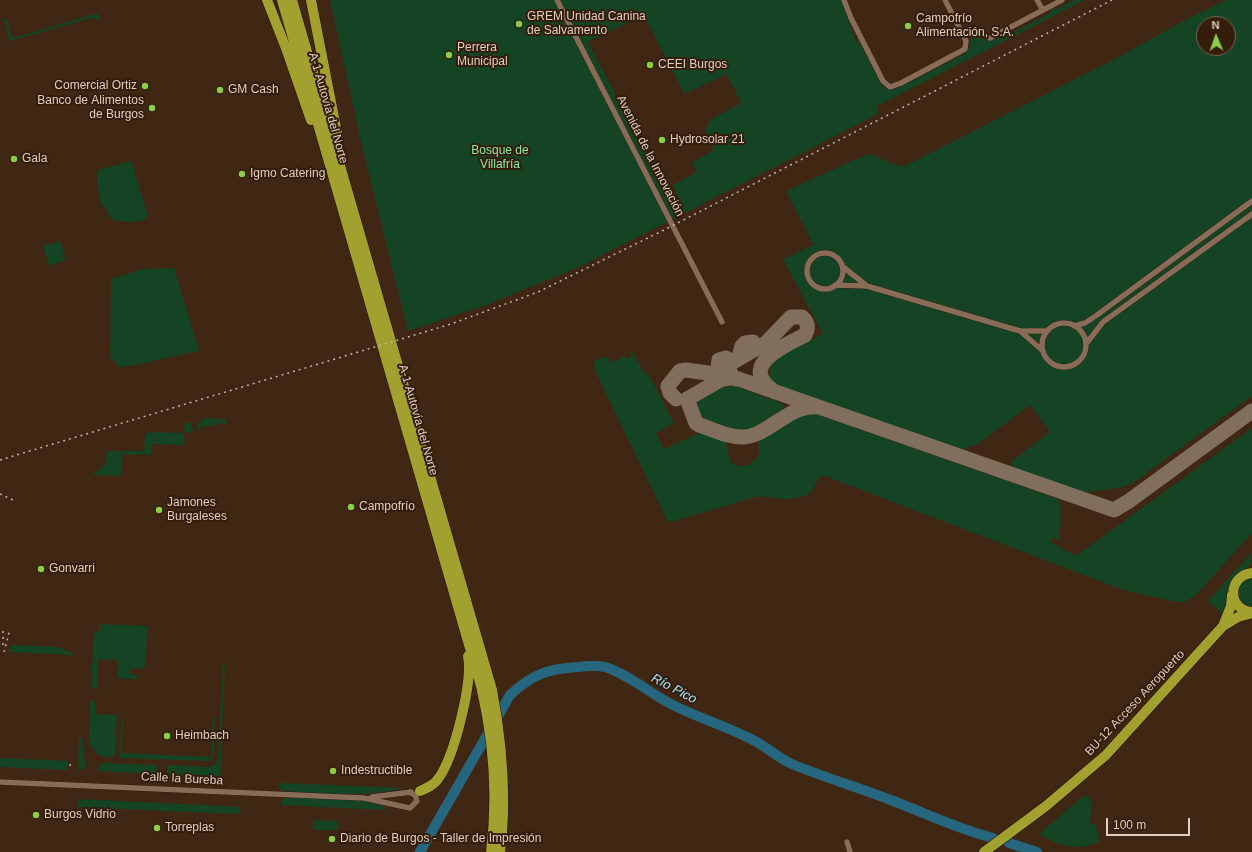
<!DOCTYPE html>
<meta charset="utf-8">
<style>
body{margin:0}
#map{position:relative;width:1252px;height:852px;overflow:hidden;background:#3f2713;font-family:Arial,sans-serif}
canvas{display:block}
.north{position:absolute;left:1196px;top:16px;width:40px;height:40px;box-sizing:border-box;background:#341d09;border:1px solid #786453;border-radius:50%;rotate:358deg;font-size:11px;font-weight:700;line-height:16px;text-align:center;color:#dfcfc3}
.north::after{content:'';display:block;margin:auto;width:14px;height:18px;background:#8bce46;clip-path:polygon(50% 0,100% 100%,50% 72%,0 100%)}
.scale{position:absolute;left:1106px;top:818px;width:84px;height:18px;box-sizing:border-box;border:2px solid #dfcfc3;border-top:0;padding-left:5px;font-size:12px;line-height:14px;white-space:nowrap;color:#dfcfc3;-webkit-text-stroke:3px #341d09;paint-order:stroke}
</style>
<div id="map">
<canvas width="1252" height="852"></canvas>
<div class="north">N</div>
<div class="scale">100 m</div>
</div>
<script>
const ctx = document.querySelector('canvas').getContext('2d');
ctx.lineJoin = 'round';
function fillPath(path, color) {
  ctx.fillStyle = color;
  ctx.fill(path, 'evenodd');
}
function stroke(path, color, width, dash) {
  ctx.strokeStyle = color;
  ctx.lineWidth = width;
  ctx.lineCap = dash ? 'butt' : 'round';
  ctx.setLineDash(dash || []);
  ctx.stroke(path);
}
function label(font, color, halo, rows, align = 'center') {
  ctx.font = font + ' Arial,sans-serif';
  ctx.lineWidth = 4;
  ctx.setLineDash([]);
  ctx.textBaseline = 'middle';
  ctx.strokeStyle = halo;
  ctx.fillStyle = color;
  for (const [text, x, y, turn = 0] of rows) {
    ctx.save();
    ctx.translate(x, y);
    ctx.rotate((+turn || 0) * Math.PI / 180);
    ctx.textAlign = isNaN(turn) ? turn : align;
    if (halo) ctx.strokeText(text, 0, 0);
    ctx.fillText(text, 0, 0);
    ctx.restore();
  }
}
fillPath(new Path2D(`
 M330 0H842L856 42 859 41 883 87 890 90 898 88 966 53 969 48 970 40 986 32 991 41 1003 34 1006 36 1050 13 1051 8 1055 10 1074 0H1085L877 106 878 114 685 213 673 185 697 172 692 162 714 150 705 131 710 120 741 103 727 74 684 94 644 15 588 42 679 216 579 267 489 304 408 331 360 137Z
 M1226 0H1252V396L1133 483 1120 488 1079 493 1012 469V461L1050 432 1030 405 978 444 959 450 778 386 773 383 769 377 772 363 780 356 823 334 783 259 814 245 786 191 868 154C882 156 891 167 905 166L1115 59 1189 18ZM1204 24H1228V48H1204Z
 M98 13 100 21 91 18 10 41 3 19 6 18 13 38Z
 M131 161 148 216C139 226 123 221 111 219 108 213 107 210 103 206 98 200 96 177 98 170Z
 M60 241 66 260 49 266 43 246Z
 M174 268 199 351C172 356 146 364 119 367L110 356 111 279 143 269Z
 M632 351 644 373H648L674 424 656 433 664 449 702 432 725 440C731 453 723 469 749 465L759 455 758 440 761 436 806 413H813L1058 499C1062 505 1060 529 1060 538L1058 540 1054 537 1050 542 1076 556 1252 428V533L1195 596 1184 602H1177L1126 591 825 476 819 477 811 493C804 496 795 499 787 499 776 499 767 495 755 497L671 522 667 520 596 373 594 361 604 356 607 359 609 358 611 363 625 356 627 359 632 357 630 352Z
 M735 386 781 403 784 406 782 413 743 432 704 421 696 407 699 398 721 387Z
 M204 418 226 419V424L214 423V426H201V430H197V425Z
 M185 422 191 423 193 431 184 433V445L152 444 151 455 122 454 121 476 94 475V472C109 466 104 464 107 451H144L145 436 148 432 184 433Z
 M1252 552 1250 565 1239 574 1224 615 1208 601Z
 M1252 576V609L1241 604 1236 590 1240 583Z
 M99 624 148 626 145 666 143 669 131 668 130 675H139L136 679 117 678 118 660 98 659 97 689 91 688 94 631H99Z
 M11 645 58 647 75 655 8 652Z
 M225 663 220 777 167 775V765L210 767 218 761 223 664Z
 M90 700 95 701V714L117 715 115 754 113 757 99 756 89 744Z
 M213 717H215L214 756 211 761 120 758 119 756 122 719H123L122 753 211 757Z
 M79 737 83 738 84 760H86L85 768 78 771Z
 M0 758 69 761 68 770 0 767Z
 M102 763 157 765V774L98 771 97 769Z
 M279 783 405 788C365 798 324 793 282 791L279 788Z
 M1088 795 1092 803 1090 824H1096L1099 842C1078 852 1058 846 1039 834L1082 797Z
 M286 797 364 800 383 805 386 810 281 805 282 800Z
 M78 799 241 807 240 812 237 814 77 807Z
 M313 820 338 821 337 830H313Z`), '#154425');
stroke(new Path2D(`
 M1009 843 1037 852
 M420 852 510 695C533 674 547 669 578 667 586 666 596 665 605 667 631 675 655 698 681 709 705 720 730 728 753 740 767 747 778 758 792 764 823 777 857 787 888 799 923 812 957 829 993 838`), '#26677f', 10);
stroke(new Path2D(`
 M730 376 721 373 718 369 719 360 726 358 733 362 757 348 753 342 745 343 742 346 740 353
 M731 378 722 379 687 399 696 423 699 425C713 429 729 438 744 437 769 435 788 406 814 407
 M736 379C730 374 727 370 732 362L766 343 791 317H802C808 322 809 328 805 335 784 346 736 366 775 392
 M676 399 670 393 668 386 680 371 686 370 730 376 1114 510 1129 501 1252 411`), '#826e5d', 15);
const street = new Path2D(`
 M557 0 722 322
 M844 0 851 18 883 81 890 87 901 83 965 49 966 41 945 0
 M1037 0 1043 10
 M990 38 1062 0
 M807 271a18 18 0 1 1 36 0a18 18 0 1 1-36 0Z
 M842 266 867 286
 M835 285 867 286 1020 331 1043 351
 M1042 345a22 22 0 1 1 44 0a22 22 0 1 1-44 0Z
 M1074 326 1085 323 1097 315 1252 201
 M1021 331H1047
 M1086 344 1103 322 1252 214
 M0 782 364 798 410 808 417 801 415 795 409 792
 M372 797 411 792
 M847 842 850 852`);
const highway = new Path2D(`
 M267 0 287 51 311 120
 M282 0 481 686C494 741 498 796 491 852
 M292 0 492 690C502 743 507 798 500 852
 M311 0 338 138
 M1252 573C1227 576 1227 610 1252 612
 M1223 626 1231 606 1232 595
 M420 791C427 788 434 785 438 779 454 758 473 682 468 656
 M984 852 1046 806 1106 755 1223 626 1238 617 1252 613`);
stroke(street, '#250f00', 6);
stroke(highway, '#250f00', 11);
stroke(street, '#896c57', 5.5);
stroke(highway, '#a2a12f', 10);
stroke(new Path2D(`
 M0 460 451 324 538 292 662 231 1112 0
 M0 494 13 500
 M3 645V629
 M4 652 10 629
 M70 766 71 762`), '#c5b4a7', 1.5, [2, 4]);
for (const [x, y, r, color] of [
 [519,24,4,"#8bce46"],
 [908,26,4,"#8bce46"],
 [449,55,4,"#8bce46"],
 [650,65,4,"#8bce46"],
 [145,86,4,"#8bce46"],
 [220,90,4,"#8bce46"],
 [152,108,4,"#8bce46"],
 [662,140,4,"#8bce46"],
 [14,159,4,"#8bce46"],
 [242,174,4,"#8bce46"],
 [351,507,4,"#8bce46"],
 [159,510,4,"#8bce46"],
 [41,569,4,"#8bce46"],
 [167,736,4,"#8bce46"],
 [333,771,4,"#8bce46"],
 [36,815,4,"#8bce46"],
 [157,828,4,"#8bce46"],
 [332,839,4,"#8bce46"]
]) {
  const dot = new Path2D();
  dot.arc(x, y, r, 0, 2 * Math.PI);
  ctx.fillStyle = color;
  ctx.fill(dot);
  stroke(dot, '#341d09', 1.5);
}
label('12px', '#dfcfc3', '#341d09', [
 ["GREM Unidad Canina",527,17],
 ["de Salvamento",527,31],
 ["Campofrío",916,19],
 ["Alimentación, S.A.",916,33],
 ["Perrera",457,48],
 ["Municipal",457,62],
 ["CEEI Burgos",658,65],
 ["Comercial Ortiz",137,86,"right"],
 ["GM Cash",228,90],
 ["Banco de Alimentos",144,101,"right"],
 ["de Burgos",144,115,"right"],
 ["Hydrosolar 21",670,140],
 ["Gala",22,159],
 ["Igmo Catering",250,174],
 ["Jamones",167,503],
 ["Burgaleses",167,517],
 ["Campofrío",359,507],
 ["Gonvarri",49,569],
 ["Heimbach",175,736],
 ["Indestructible",341,771],
 ["Burgos Vidrio",44,815],
 ["Torreplas",165,828],
 ["Diario de Burgos - Taller de Impresión",340,839]
], 'left');
label('12px', '#dfcfc3', '#341d09', [
 ["A-1 Autovía del Norte",328,108,74],
 ["Avenida de la Innovación",650,156,63],
 ["A-1 Autovía del Norte",418,420,74],
 ["BU-12 Acceso Aeropuerto",1135,703,-47],
 ["Calle la Bureba",182,779,3]
]);
label('12px', '#8de5a4', '#341d09', [
 ["Bosque de",500,151],
 ["Villafría",500,165]
]);
label('italic 13px', '#a3e3fe', '#341d09', [
 ["Río Pico",674,689,28]
]);
</script>
